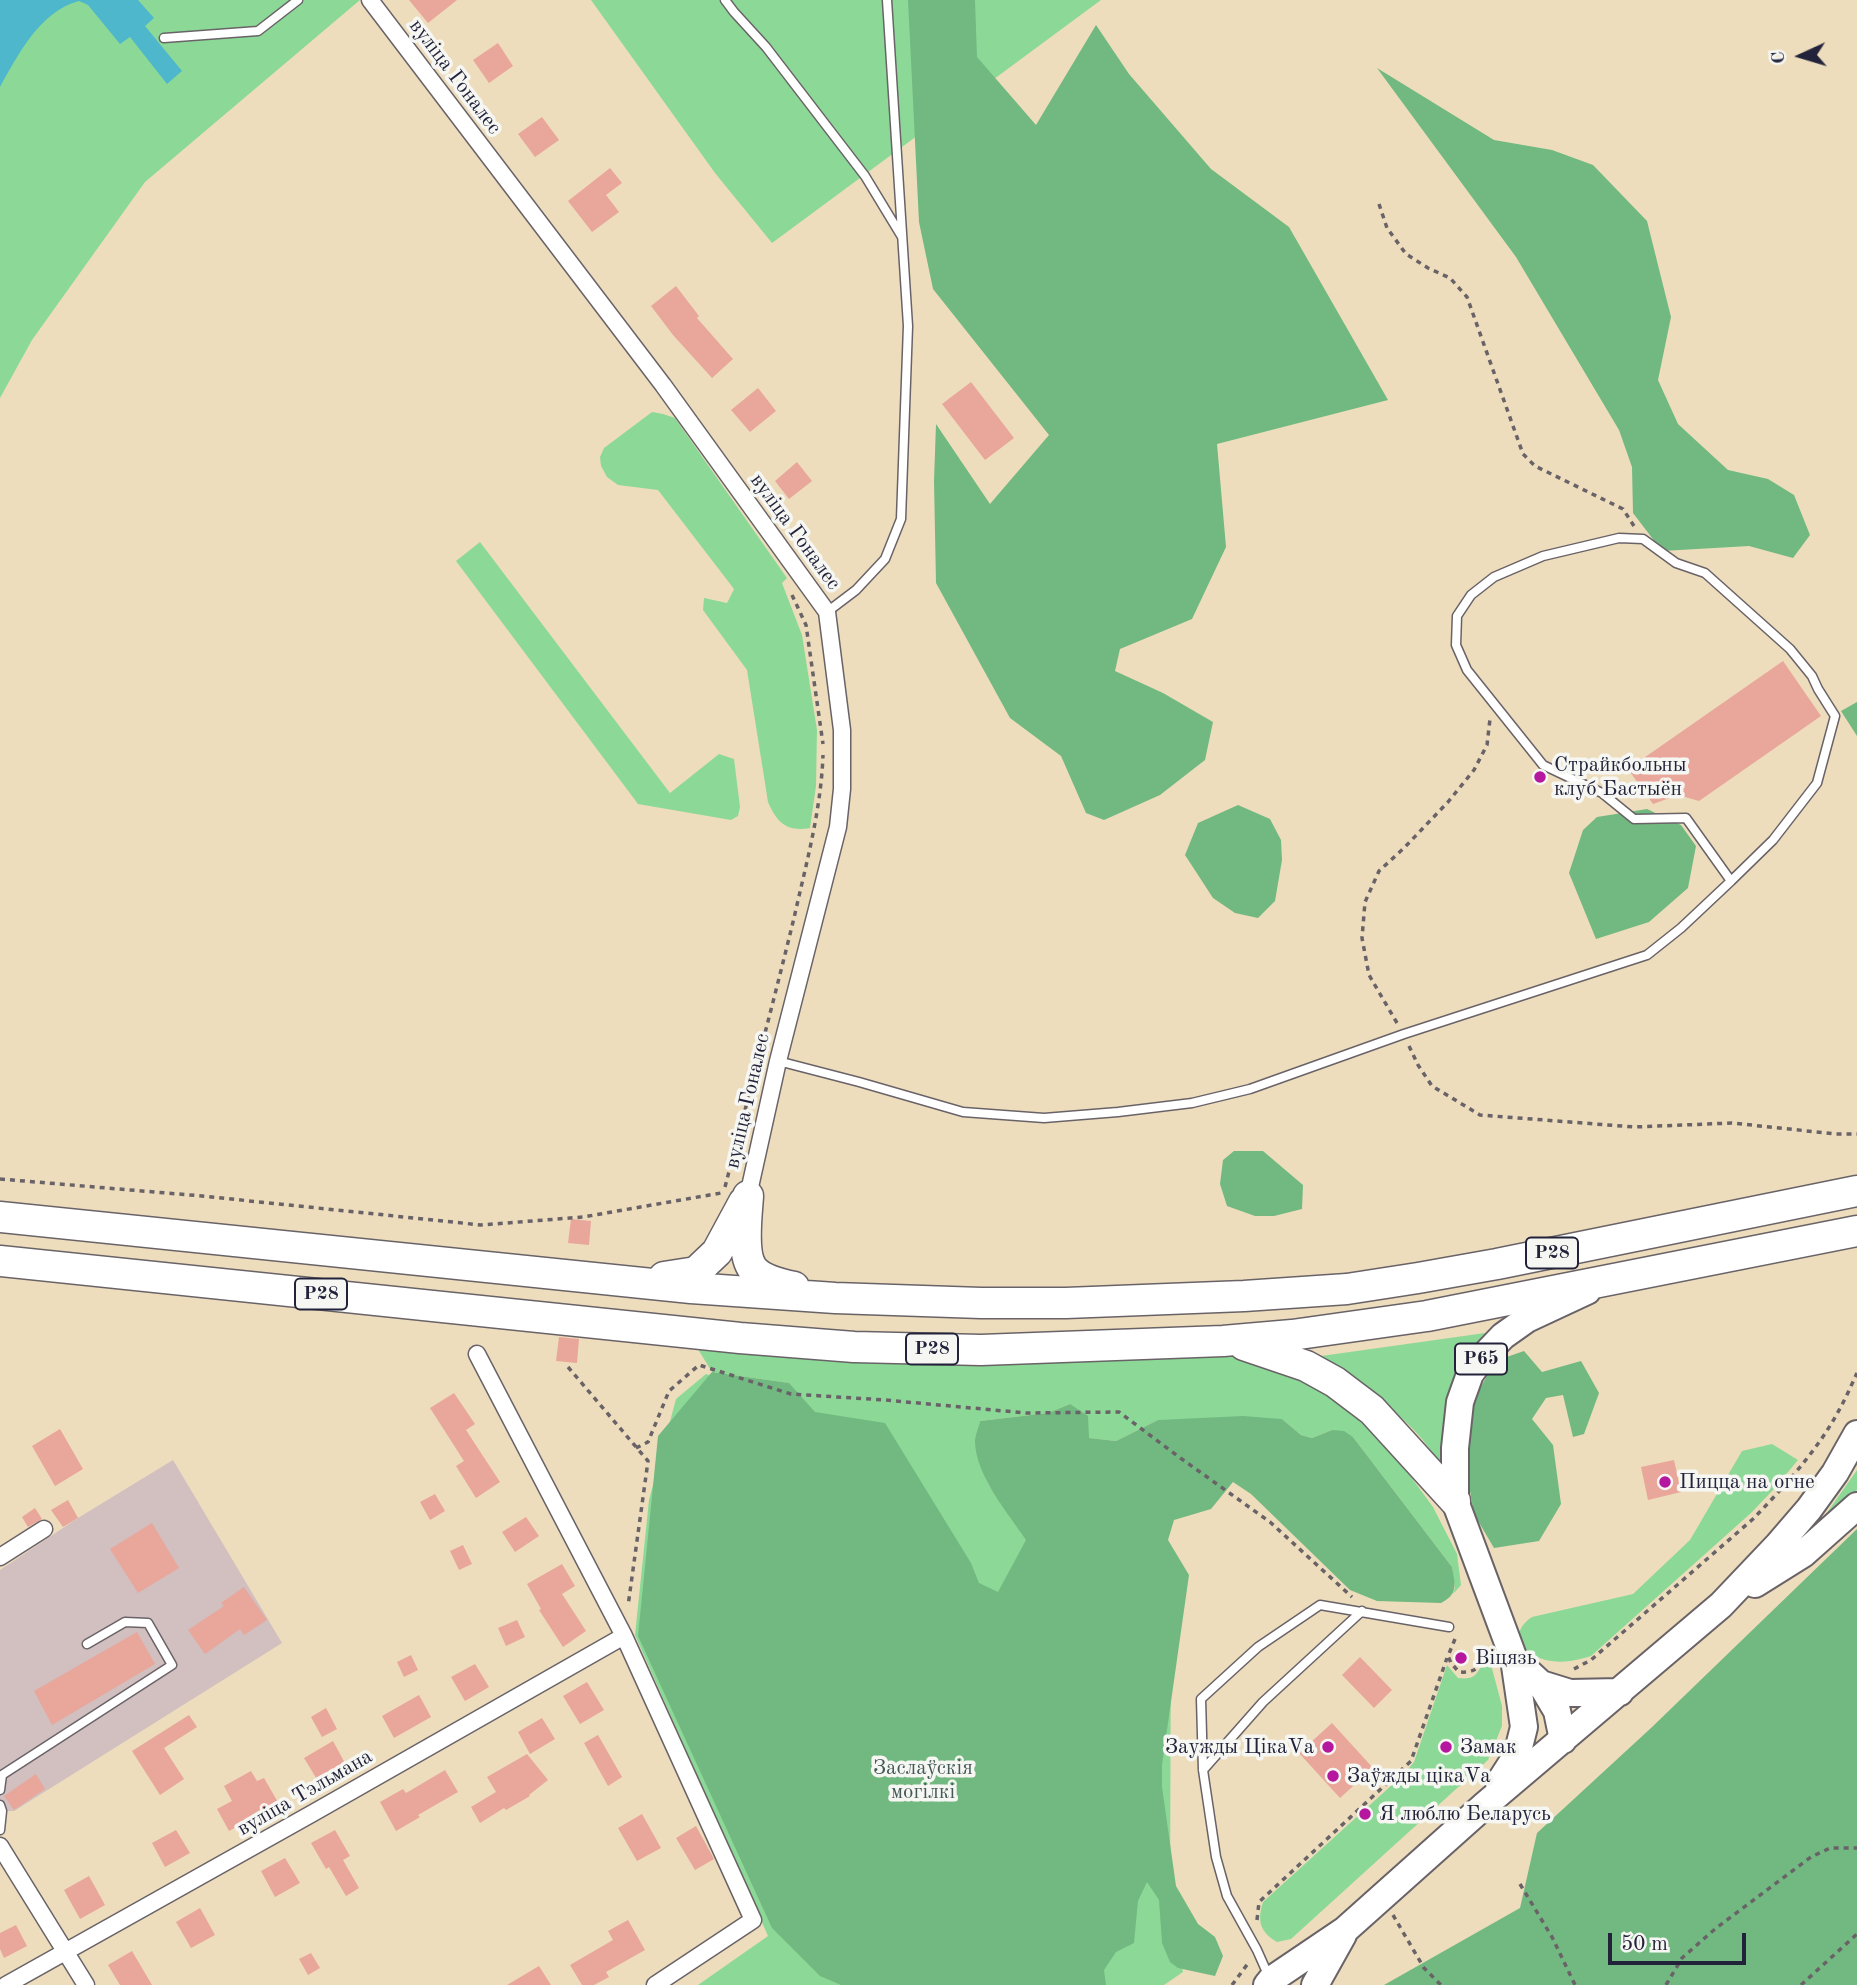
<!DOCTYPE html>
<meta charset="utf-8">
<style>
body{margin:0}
#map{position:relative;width:1857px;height:1985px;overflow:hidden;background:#edddbc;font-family:"Old Standard TT",serif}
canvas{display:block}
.north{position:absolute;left:1766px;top:21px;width:70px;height:70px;-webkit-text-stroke:5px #f6f6f2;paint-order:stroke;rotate:266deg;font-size:19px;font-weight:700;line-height:28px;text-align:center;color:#22223b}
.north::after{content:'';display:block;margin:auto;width:24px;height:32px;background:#22223b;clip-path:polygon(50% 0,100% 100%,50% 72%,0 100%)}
.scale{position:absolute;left:1608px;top:1933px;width:138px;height:32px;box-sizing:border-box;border:4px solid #22223b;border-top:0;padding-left:9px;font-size:21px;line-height:24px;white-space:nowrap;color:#22223b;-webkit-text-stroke:5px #f6f6f2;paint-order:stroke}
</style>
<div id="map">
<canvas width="1857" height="1985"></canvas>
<div class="north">С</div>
<div class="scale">50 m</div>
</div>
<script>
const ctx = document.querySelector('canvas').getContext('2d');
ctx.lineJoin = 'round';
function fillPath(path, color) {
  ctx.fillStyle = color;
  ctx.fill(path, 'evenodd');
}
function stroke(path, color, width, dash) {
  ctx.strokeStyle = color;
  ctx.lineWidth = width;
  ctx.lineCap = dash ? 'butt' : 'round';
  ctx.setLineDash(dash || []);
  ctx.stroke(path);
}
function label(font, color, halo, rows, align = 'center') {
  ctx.font = font + ' "Old Standard TT",serif';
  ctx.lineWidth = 7;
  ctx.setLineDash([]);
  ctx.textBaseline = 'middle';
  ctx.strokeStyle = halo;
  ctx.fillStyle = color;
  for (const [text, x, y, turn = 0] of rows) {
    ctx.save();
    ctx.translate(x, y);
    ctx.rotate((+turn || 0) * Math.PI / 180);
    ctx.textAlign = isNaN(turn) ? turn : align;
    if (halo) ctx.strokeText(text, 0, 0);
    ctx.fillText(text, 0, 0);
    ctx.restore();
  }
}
fillPath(new Path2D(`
 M173 1460 282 1643 14 1811H0V1570L78 1518Z`), '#d2bfbf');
fillPath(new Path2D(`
 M0 0H360L145 182 32 340 0 398Z
 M591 0H1101L772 243 715 173Z
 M652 412 663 414 675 418 787 578 782 583 802 635 817 730 816 786 810 828C787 832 777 823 768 802L747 670 703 610 704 598 727 603 734 589 658 490 618 485 607 477 601 466 600 457 604 448Z
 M480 542 670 793 719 754 734 759 740 807 738 816 731 820 638 804 456 561Z
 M1485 1333 1488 1337 1447 1475C1439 1464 1431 1450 1422 1439 1391 1402 1349 1380 1307 1358Z
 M696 1346 878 1362 950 1365 1243 1354 1313 1377 1378 1432 1433 1507 1457 1554 1461 1585 1453 1594 1455 1588 1452 1567 1353 1437 1332 1430 1312 1438 1301 1435 1282 1419 1158 1420 1116 1441 1088 1438 1070 1404 1048 1413 980 1421C974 1449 978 1459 989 1485L1171 1586 1170 1914 1183 1972 1164 1985H698L768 1936 635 1635 649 1500 676 1399 706 1374 808 1405 788 1383 712 1372Z
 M1772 1444 1798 1460 1773 1490 1751 1513 1591 1656C1577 1660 1566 1663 1552 1661 1527 1658 1504 1636 1532 1617L1633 1594 1690 1540 1742 1451Z
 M1857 1470V1490L1819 1524Z
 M1490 1661 1502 1706V1726L1488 1760 1291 1939 1277 1942C1260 1932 1257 1921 1263 1902L1404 1774 1414 1762 1447 1665 1458 1678C1483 1681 1474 1666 1490 1661Z`), '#8cd997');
fillPath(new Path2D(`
 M908 0H975L977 57 1036 125 1096 25 1129 74 1211 169 1289 227 1388 400 1217 444 1226 547 1192 619 1120 649 1115 671 1163 693 1213 722 1205 760 1160 795 1104 820 1086 813 1061 756 1010 718 936 583 934 481 936 424 990 504 1049 435 933 289 919 222Z
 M1377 68 1494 140 1552 150 1593 165 1647 221 1671 317 1658 380 1678 424 1728 470 1768 479 1794 495 1810 535 1793 558 1749 546 1662 551 1633 513 1632 467 1619 430 1516 257Z
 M1857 702V736L1841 711Z
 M1238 805 1270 819 1281 840 1282 860 1275 901 1258 918 1235 913 1213 898 1185 855 1198 823Z
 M1647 809 1681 825 1696 846 1688 888 1649 922 1596 939 1569 873 1583 830 1597 817Z
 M1234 1151H1263L1303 1185 1302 1209 1274 1216H1255L1227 1206 1220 1184 1223 1160Z
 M1524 1351 1542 1372 1581 1361 1599 1393 1584 1434 1573 1437 1563 1395 1546 1398 1532 1419 1553 1445 1561 1504 1539 1541 1494 1548 1474 1514 1466 1468 1471 1405 1495 1361Z
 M712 1372 789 1383 815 1412 885 1423 971 1563 979 1583 998 1592 1026 1540C1008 1513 976 1476 975 1442 975 1435 979 1427 980 1421L1048 1413 1070 1404 1088 1416 1089 1438 1116 1441 1158 1420 1243 1416 1282 1419 1301 1435 1312 1438 1332 1430 1344 1431 1353 1437 1452 1567C1455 1584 1459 1594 1441 1603L1377 1601 1350 1590 1251 1494 1233 1482 1211 1509 1174 1520 1168 1540 1189 1575 1162 1765V1787L1176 1886 1198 1924 1215 1937 1223 1956 1215 1976 1178 1968 1170 1962 1162 1943 1159 1900 1147 1882 1138 1901 1134 1943 1116 1952 1104 1970 1106 1985H841L820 1976 772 1928 638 1636 658 1436Z
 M1857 1529V1985H1384L1520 1908 1537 1833 1651 1728Z`), '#71b980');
fillPath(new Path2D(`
 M0 0H138L154 18 145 26 182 71 167 84 130 37 120 44 88 5 79 1C40 11 18 55 0 87Z`), '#4eb7cb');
fillPath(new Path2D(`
 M409 0H457L428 23Z
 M498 43 513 66 489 83 473 60Z
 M542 117 559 140 535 157 518 134Z
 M610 168 622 183 606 195 619 212 592 232 568 201Z
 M676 286 699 316 697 318 733 359 712 378 673 335 651 306Z
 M971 382 1014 438 985 460 942 404Z
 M758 388 776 411 750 432 731 410Z
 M797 462 812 481 789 499 775 481Z
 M1783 661 1821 716 1699 801 1678 795 1653 804 1628 769Z
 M571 1219 591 1221 589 1245 568 1243Z
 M559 1337 579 1339 577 1363 556 1361Z
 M454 1393 475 1424 466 1430 500 1482 476 1498 456 1466 464 1461 430 1408Z
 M60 1429 83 1469 55 1486 32 1446Z
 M1674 1460 1681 1492 1648 1500 1641 1467Z
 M435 1494 445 1511 430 1520 420 1502Z
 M68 1500 78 1518 63 1527 51 1510Z
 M35 1508 42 1519 28 1527 22 1517Z
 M526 1517 539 1536 515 1552 502 1532Z
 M152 1523 179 1568 138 1593 110 1549Z
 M463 1545 472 1564 459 1570 450 1551Z
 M562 1564 575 1586 562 1594 586 1631 563 1647 539 1610 541 1609 527 1584Z
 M244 1587 267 1620 244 1635 240 1629 205 1654 188 1630 224 1606 221 1603Z
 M517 1620 525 1637 506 1646 498 1628Z
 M137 1632 155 1664 52 1725 34 1691Z
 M411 1655 418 1670 404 1677 397 1662Z
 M1360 1657 1392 1690 1374 1708 1342 1675Z
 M475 1664 489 1687 465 1701 451 1677Z
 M587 1682 604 1710 580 1724 563 1696Z
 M419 1695 431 1717 394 1738 382 1716Z
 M326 1708 337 1729 322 1737 311 1717Z
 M189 1715 197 1727 164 1748 184 1779 160 1795 132 1751Z
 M542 1718 555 1739 530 1754 518 1732Z
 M1332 1723 1373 1768 1340 1798 1299 1753Z
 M598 1735 622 1777 608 1786 584 1743Z
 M333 1741 346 1765 318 1781 304 1758Z
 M527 1754 548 1780 529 1795 530 1796 506 1810 504 1808 480 1823 471 1807 496 1792 487 1777Z
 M445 1770 458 1792 418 1815 420 1817 396 1831 380 1802 403 1789 406 1793Z
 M251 1771 257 1781 264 1778 279 1804 229 1831 217 1809 232 1801 224 1786Z
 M36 1774 45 1789 14 1810 4 1796Z
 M642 1814 661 1848 637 1861 618 1828Z
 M696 1826 714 1859 695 1870 676 1838Z
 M176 1830 190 1853 165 1867 152 1843Z
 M335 1830 350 1856 343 1860 359 1888 346 1896 329 1867 326 1869 311 1843Z
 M285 1858 300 1883 275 1897 261 1871Z
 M89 1876 105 1905 80 1919 64 1890Z
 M200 1908 215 1935 191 1948 176 1922Z
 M628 1920 645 1950 606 1972 609 1977 594 1985H582L570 1965 613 1940 608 1931Z
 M16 1925 27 1946 4 1958 0 1949V1933Z
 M132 1951 152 1985H120L108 1965Z
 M311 1953 320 1968 308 1975 299 1959Z
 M539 1966 551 1985H507Z`), '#e9a69b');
const lane = new Path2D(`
 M725 0 734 12 766 47 865 176 902 237
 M164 38 258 31 298 0
 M827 612 856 590 885 559 901 519 908 326 887 0
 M778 1061 859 1082 963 1112 1044 1118 1118 1112 1192 1103 1250 1089 1404 1034 1647 955 1681 928 1731 881 1686 818 1634 819 1602 793 1543 765 1467 670 1456 645 1457 616 1471 595 1494 577 1543 556 1619 538 1643 539 1676 563 1705 573 1790 649 1812 676 1818 689 1835 716 1817 783 1773 840 1731 881
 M1203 1770 1263 1702 1362 1611
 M0 1790 2 1775 172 1665 148 1623 125 1622 87 1644
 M0 1805 2 1811 0 1830
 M1269 1977 1257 1950 1227 1896 1216 1857 1203 1770 1201 1699 1258 1647 1320 1605 1449 1627`);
const street = new Path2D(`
 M370 0 663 385 827 612 842 730V789L838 827 778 1061 748 1196
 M477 1354 624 1636 753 1920 655 1985
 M0 1557 44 1529
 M0 1846 86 1985
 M6 1985 313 1813 624 1636`);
const primary = new Path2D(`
 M1755 1584 1803 1554 1857 1506
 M1514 1659 1541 1684 1557 1711 1563 1740
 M1541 1684 1570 1693 1620 1692
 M1499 1783 1517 1755 1524 1727 1514 1659 1455 1501V1448L1460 1402 1470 1374 1481 1359 1503 1336 1527 1319 1587 1291
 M1267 1985 1271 1980 1345 1930 1485 1805 1721 1605 1778 1545 1809 1509 1835 1473 1857 1434
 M1315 1985 1343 1935`);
const highway = new Path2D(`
 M748 1196C747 1214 741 1254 753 1269 762 1280 780 1284 794 1287
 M0 1217 691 1288 835 1298 981 1303H1066L1244 1296 1347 1289 1418 1278 1497 1264 1857 1191
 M0 1261 740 1338 854 1347 981 1350 1223 1341 1292 1335 1427 1316 1857 1231
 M664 1277 696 1272 717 1252 744 1202
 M1244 1345 1306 1366 1335 1382 1372 1410 1455 1501`);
stroke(lane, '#696368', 11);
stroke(street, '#696368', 19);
stroke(primary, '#696368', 30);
stroke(highway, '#696368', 33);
stroke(new Path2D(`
 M1379 204 1387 228 1406 254 1428 268 1450 278 1467 297 1523 454 1535 466 1623 509 1634 526
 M792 595 806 625 823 744
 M1397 1023 1369 975 1362 938 1365 902 1379 871 1404 848 1448 802 1474 770 1487 745 1490 719
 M1409 1046 1418 1065 1432 1086 1480 1115 1634 1127 1732 1123 1836 1134H1857
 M0 1179 202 1196 481 1225 583 1217 721 1193
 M725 1187C748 1098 772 1008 794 918 806 864 821 811 823 755
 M568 1367 648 1461 628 1606
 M636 1448 648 1442 669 1391 699 1365 791 1394 885 1400 1026 1413 1119 1412 1179 1457 1270 1522 1352 1597
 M1455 1639 1448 1656 1451 1663 1459 1672C1474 1673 1480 1669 1483 1654L1488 1655
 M1574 1669 1591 1660 1753 1519C1783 1488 1817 1451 1838 1412 1845 1400 1851 1386 1857 1373
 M1520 1884 1552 1937 1575 1985
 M1393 1915 1424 1968 1441 1985
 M1257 1920 1259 1902 1411 1761 1447 1658
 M1232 1985 1249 1962
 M1666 1985 1682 1958 1715 1929 1811 1857 1830 1848H1857
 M1801 1985 1857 1934`), '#696368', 3.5, [5, 5]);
stroke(lane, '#fff', 8);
stroke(street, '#fff', 16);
stroke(primary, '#fff', 26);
stroke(highway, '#fff', 30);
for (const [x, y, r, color] of [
 [1540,777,7,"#b5179e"],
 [1665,1482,7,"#b5179e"],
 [1461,1658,7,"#b5179e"],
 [1328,1747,7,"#b5179e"],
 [1446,1747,7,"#b5179e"],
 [1333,1776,7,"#b5179e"],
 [1365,1814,7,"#b5179e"]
]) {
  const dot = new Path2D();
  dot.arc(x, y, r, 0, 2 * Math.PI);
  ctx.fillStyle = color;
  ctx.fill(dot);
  stroke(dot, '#f6f6f2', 2.5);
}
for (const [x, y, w] of [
 [1552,1253,52],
 [321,1294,52],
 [932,1349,52],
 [1481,1359,52]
]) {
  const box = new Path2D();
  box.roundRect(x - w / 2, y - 15.5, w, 31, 5);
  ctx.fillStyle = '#f6f6f2';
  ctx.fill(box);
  stroke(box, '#22223b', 2);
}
label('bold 19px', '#22223b', null, [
 ["Р28",1552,1253],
 ["Р28",321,1294],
 ["Р28",932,1349],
 ["Р65",1481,1359]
]);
label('21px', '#22223b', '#f6f6f2', [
 ["вуліца Гоналес",455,77,53],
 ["вуліца Гоналес",795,532,54],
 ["вуліца Гоналес",748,1101,-77],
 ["вуліца Тэльмана",305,1793,-30]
]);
label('21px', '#22223b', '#f6f6f2', [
 ["Страйкбольны",1554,765],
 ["клуб Бастыён",1554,789],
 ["Пицца на огне",1679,1482],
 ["Віцязь",1475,1658],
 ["Заужды ЦікаVа",1314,1747,"right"],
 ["Замак",1460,1747],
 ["Заўжды цікаVа",1347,1776],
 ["Я люблю Беларусь",1379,1814]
], 'left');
label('21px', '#425957', '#f6f6f2', [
 ["Заслаўскія",923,1768],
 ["могілкі",923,1792]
]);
</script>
